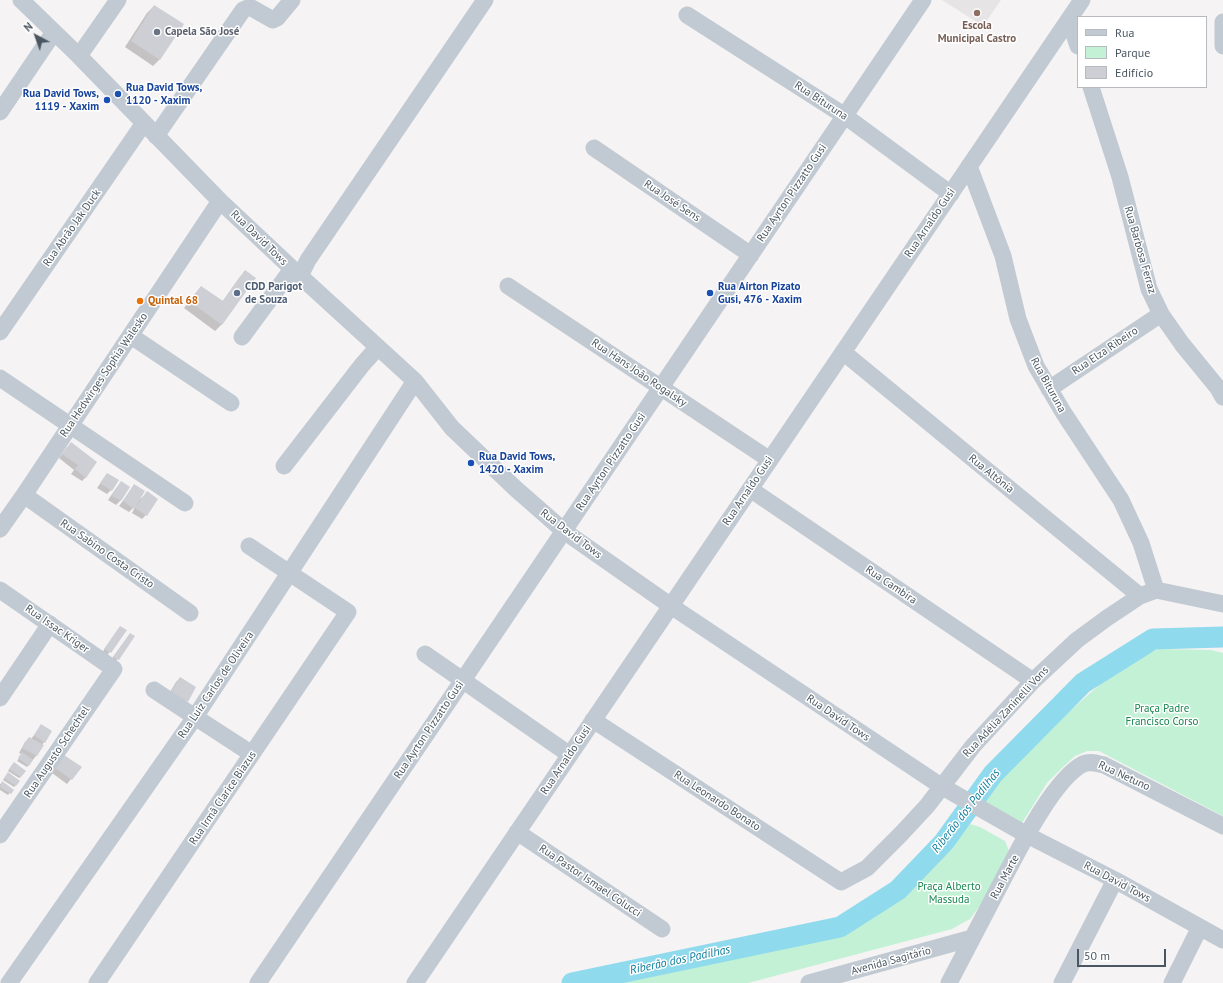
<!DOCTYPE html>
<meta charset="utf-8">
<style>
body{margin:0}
#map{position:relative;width:1223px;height:983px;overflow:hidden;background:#f5f3f3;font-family:"PT Sans",sans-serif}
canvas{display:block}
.legend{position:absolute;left:1077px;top:16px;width:130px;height:72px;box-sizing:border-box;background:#fff;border:1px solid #b7bbc0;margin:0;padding:5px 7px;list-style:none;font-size:12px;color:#4a5661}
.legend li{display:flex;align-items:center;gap:8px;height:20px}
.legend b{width:20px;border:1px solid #b7bbc0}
.north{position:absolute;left:16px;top:16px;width:40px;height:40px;-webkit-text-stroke:3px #fff;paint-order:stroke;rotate:319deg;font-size:11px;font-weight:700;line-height:16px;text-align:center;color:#4a5661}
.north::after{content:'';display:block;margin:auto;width:14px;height:18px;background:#4a5661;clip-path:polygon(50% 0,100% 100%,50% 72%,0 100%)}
.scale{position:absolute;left:1077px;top:949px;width:89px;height:18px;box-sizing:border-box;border:2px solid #4a5661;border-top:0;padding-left:5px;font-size:12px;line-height:14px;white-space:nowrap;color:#4a5661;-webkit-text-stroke:3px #fff;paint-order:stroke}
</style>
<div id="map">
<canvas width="1223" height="983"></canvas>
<ul class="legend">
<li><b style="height:5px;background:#c1cad2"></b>Rua</li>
<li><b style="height:11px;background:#c3f1d5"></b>Parque</li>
<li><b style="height:11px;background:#cdcfd5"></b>Edifício</li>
</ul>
<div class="north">N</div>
<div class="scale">50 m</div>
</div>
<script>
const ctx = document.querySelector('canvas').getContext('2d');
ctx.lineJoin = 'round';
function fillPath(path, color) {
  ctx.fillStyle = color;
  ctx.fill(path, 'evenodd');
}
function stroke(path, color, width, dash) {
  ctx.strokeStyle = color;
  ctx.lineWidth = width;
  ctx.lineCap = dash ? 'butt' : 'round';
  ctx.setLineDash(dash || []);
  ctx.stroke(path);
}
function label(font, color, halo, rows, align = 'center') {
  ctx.font = font + ' "PT Sans",sans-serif';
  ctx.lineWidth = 3;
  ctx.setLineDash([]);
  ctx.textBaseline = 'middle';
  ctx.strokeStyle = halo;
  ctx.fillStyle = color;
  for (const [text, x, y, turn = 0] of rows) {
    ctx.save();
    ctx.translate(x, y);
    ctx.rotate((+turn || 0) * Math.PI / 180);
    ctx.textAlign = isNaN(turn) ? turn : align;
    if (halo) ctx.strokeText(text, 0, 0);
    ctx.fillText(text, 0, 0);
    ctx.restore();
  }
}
fillPath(new Path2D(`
 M942 0H1001L983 26Z`), '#e6e4e5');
fillPath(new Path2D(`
 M1158 649 1211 650 1223 653V816L1099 751H1087L1075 756 1063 767 1047 783 1022 823 985 803 1001 777 1062 718 1114 672Z
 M970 824 980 827 1005 841 1009 851 981 904 970 919 952 929 748 983H597L654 969 834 934 863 921 898 900 911 887 936 858Z`), '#c3f1d5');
fillPath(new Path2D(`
 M154 6 160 59 153 66 125 47 147 13Z
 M245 271 222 324 215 331 184 308 201 287 222 302 239 278Z
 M67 447 86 477 82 481 71 474 74 470 59 458Z
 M107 474 111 490 107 494 97 488Z
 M121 482 128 487 120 501 116 505 108 500 117 487Z
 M134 486 139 500 147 493 146 515 142 519 132 513 136 505 129 512 119 506Z
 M120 627 125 630 106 657 101 654Z
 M130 634 134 636 114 664 110 661Z
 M180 678 195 687 187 701 167 697 176 682Z
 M42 725 44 742 42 745 36 756 27 767 17 761 22 754 19 753 25 742 29 738 31 739Z
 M60 760 71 779 67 784 52 773Z
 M12 765 21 777 19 778 8 771Z
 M6 776 16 785 14 787 3 780Z
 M2 783 12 790 8 795 0 790V784Z`), '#0003');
stroke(new Path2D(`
 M572 983 840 927 898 890 944 842 993 774 1083 683 1153 639 1223 637`), '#90daee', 21);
fillPath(new Path2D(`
 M154 5 184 24 160 60 131 41Z
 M245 270 256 278 222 325 189 301 201 286 223 301Z
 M71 442 97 462 86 478 75 469 78 465 62 454Z
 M107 473 119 480 112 491 100 483Z
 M121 481 130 487 121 501 112 496Z
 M134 484 145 491 134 509 123 501Z
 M147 491 158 499 147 516 135 508Z
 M120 626 127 630 111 653 104 649Z
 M130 633 135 636 119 660 113 657Z
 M180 677 196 687 188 702 171 692Z
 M41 724 52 731 45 743 34 735Z
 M29 737 44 745 37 756 22 748Z
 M22 752 33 760 29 766 18 758Z
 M64 755 82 767 72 780 55 768Z
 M14 762 26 771 21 777 9 769Z
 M8 772 20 781 16 786 4 778Z
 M2 781 14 790 11 794 0 787Z`), '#cdcfd5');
stroke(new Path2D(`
 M21 0 79 56 220 201 300 276 415 381 452 428 516 489 564 531 671 606 941 786 1027 835 1115 880 1223 940
 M687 15 845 116 951 194
 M1069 19 1078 46
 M1223 22V46
 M79 56 118 0
 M1091 87 1120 177 1149 289 1161 314 1182 344 1218 388 1223 397
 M0 112 54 32
 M156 136 243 10 250 7 273 20 277 18 292 0
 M594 148 751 255
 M969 166 1003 256 1018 319 1036 366 1063 412 1121 500 1141 543 1156 590
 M300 276 308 260 485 0
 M508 286 770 460
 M0 332 144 123
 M131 336 231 403
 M242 337 292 269
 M843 352 1140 596
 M0 378 185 503
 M1049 389 1161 314
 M284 466 362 365 378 347
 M750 489 1033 681
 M24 495 190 613
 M0 529 24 495 220 201
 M0 590 114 669 0 835
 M425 654 570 755
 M154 690 195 717 252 754
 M0 698 50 624
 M593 720 841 882 867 868 901 834 927 806 973 746 1033 681 1077 640 1107 618 1140 596 1156 590 1223 604
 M517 832 662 929
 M9 983 195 717 415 381
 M97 983 348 612 249 546
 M258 983 923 0
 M415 983 1082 0
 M809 983 972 938
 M949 983C965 952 982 920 998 889 1015 857 1052 780 1083 764 1090 761 1097 763 1104 765L1223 826
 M1062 983 1115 880
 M1172 983 1200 927`), '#c1cad2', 17);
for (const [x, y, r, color] of [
 [977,13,4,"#8d6e63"],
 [157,32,4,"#6b7280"],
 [118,94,4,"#1a4fb4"],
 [107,100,4,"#1a4fb4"],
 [237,293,4,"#5c6f8a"],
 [710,293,4,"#1a4fb4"],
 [140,301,4,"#e8710a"],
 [471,463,4,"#1a4fb4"]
]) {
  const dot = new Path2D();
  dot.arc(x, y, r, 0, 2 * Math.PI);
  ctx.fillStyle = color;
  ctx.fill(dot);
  stroke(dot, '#fff', 1.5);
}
label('bold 11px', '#785e54', '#fff', [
 ["Escola",977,26],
 ["Municipal Castro",977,39]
]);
label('bold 11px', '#5b616d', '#fff', [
 ["Capela São José",165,32]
], 'left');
label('bold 11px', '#164399', '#fff', [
 ["Rua David Tows,",126,88],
 ["1120 - Xaxim",126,101],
 ["Rua David Tows,",99,94,"right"],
 ["1119 - Xaxim",99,107,"right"],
 ["Rua Aírton Pizato",718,287],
 ["Gusi, 476 - Xaxim",718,300],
 ["Rua David Tows,",479,457],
 ["1420 - Xaxim",479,470]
], 'left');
label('11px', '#4a5661', '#fff', [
 ["Rua Bituruna",821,101,33],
 ["Rua Ayrton Pizzatto Gusi",792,193,-56],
 ["Rua José Sens",672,201,34],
 ["Rua Arnaldo Gusi",930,223,-56],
 ["Rua Abrão Jak Duck",72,228,-55],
 ["Rua David Tows",259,238,44],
 ["Rua Barbosa Ferraz",1140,250,74],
 ["Rua Elza Ribeiro",1105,351,-34],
 ["Rua Hans João Rogalsky",639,373,34],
 ["Rua Hedwirges Sophia Walesko",104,375,-56],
 ["Rua Bituruna",1048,385,61],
 ["Rua Ayrton Pizzatto Gusi",611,462,-56],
 ["Rua Altônia",991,474,39],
 ["Rua Arnaldo Gusi",748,491,-56],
 ["Rua David Tows",571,534,37],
 ["Rua Sabino Costa Cristo",107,554,35],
 ["Rua Cambira",891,585,34],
 ["Rua Issac Kriger",57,629,35],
 ["Rua Luiz Carlos de Oliveira",216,685,-56],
 ["Rua Adélia Zaninelli Vons",1006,712,-47],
 ["Rua David Tows",838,718,34],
 ["Rua Ayrton Pizzatto Gusi",429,730,-56],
 ["Rua Augusto Schechtel",57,752,-56],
 ["Rua Arnaldo Gusi",566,760,-56],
 ["Rua Netuno",1124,776,25],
 ["Rua Irmã Clarice Biazus",223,798,-56],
 ["Rua Leonardo Bonato",717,801,33],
 ["Rua Marte",1005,877,-62],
 ["Rua Pastor Ismael Colucci",590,881,34],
 ["Rua David Tows",1117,882,28],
 ["Avenida Sagitário",891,961,-15]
]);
label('bold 11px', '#4e5e75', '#fff', [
 ["CDD Parigot",245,287],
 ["de Souza",245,300]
], 'left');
label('bold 11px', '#c56008', '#fff', [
 ["Quintal 68",148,301]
], 'left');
label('11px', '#17864f', '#fff', [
 ["Praça Padre",1162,709],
 ["Francisco Corso",1162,722],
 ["Praça Alberto",949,887],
 ["Massuda",949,900]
]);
label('italic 12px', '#0c7c9b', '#fff', [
 ["Riberão dos Padilhas",966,811,-52],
 ["Riberão dos Padilhas",680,960,-12]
]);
</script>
